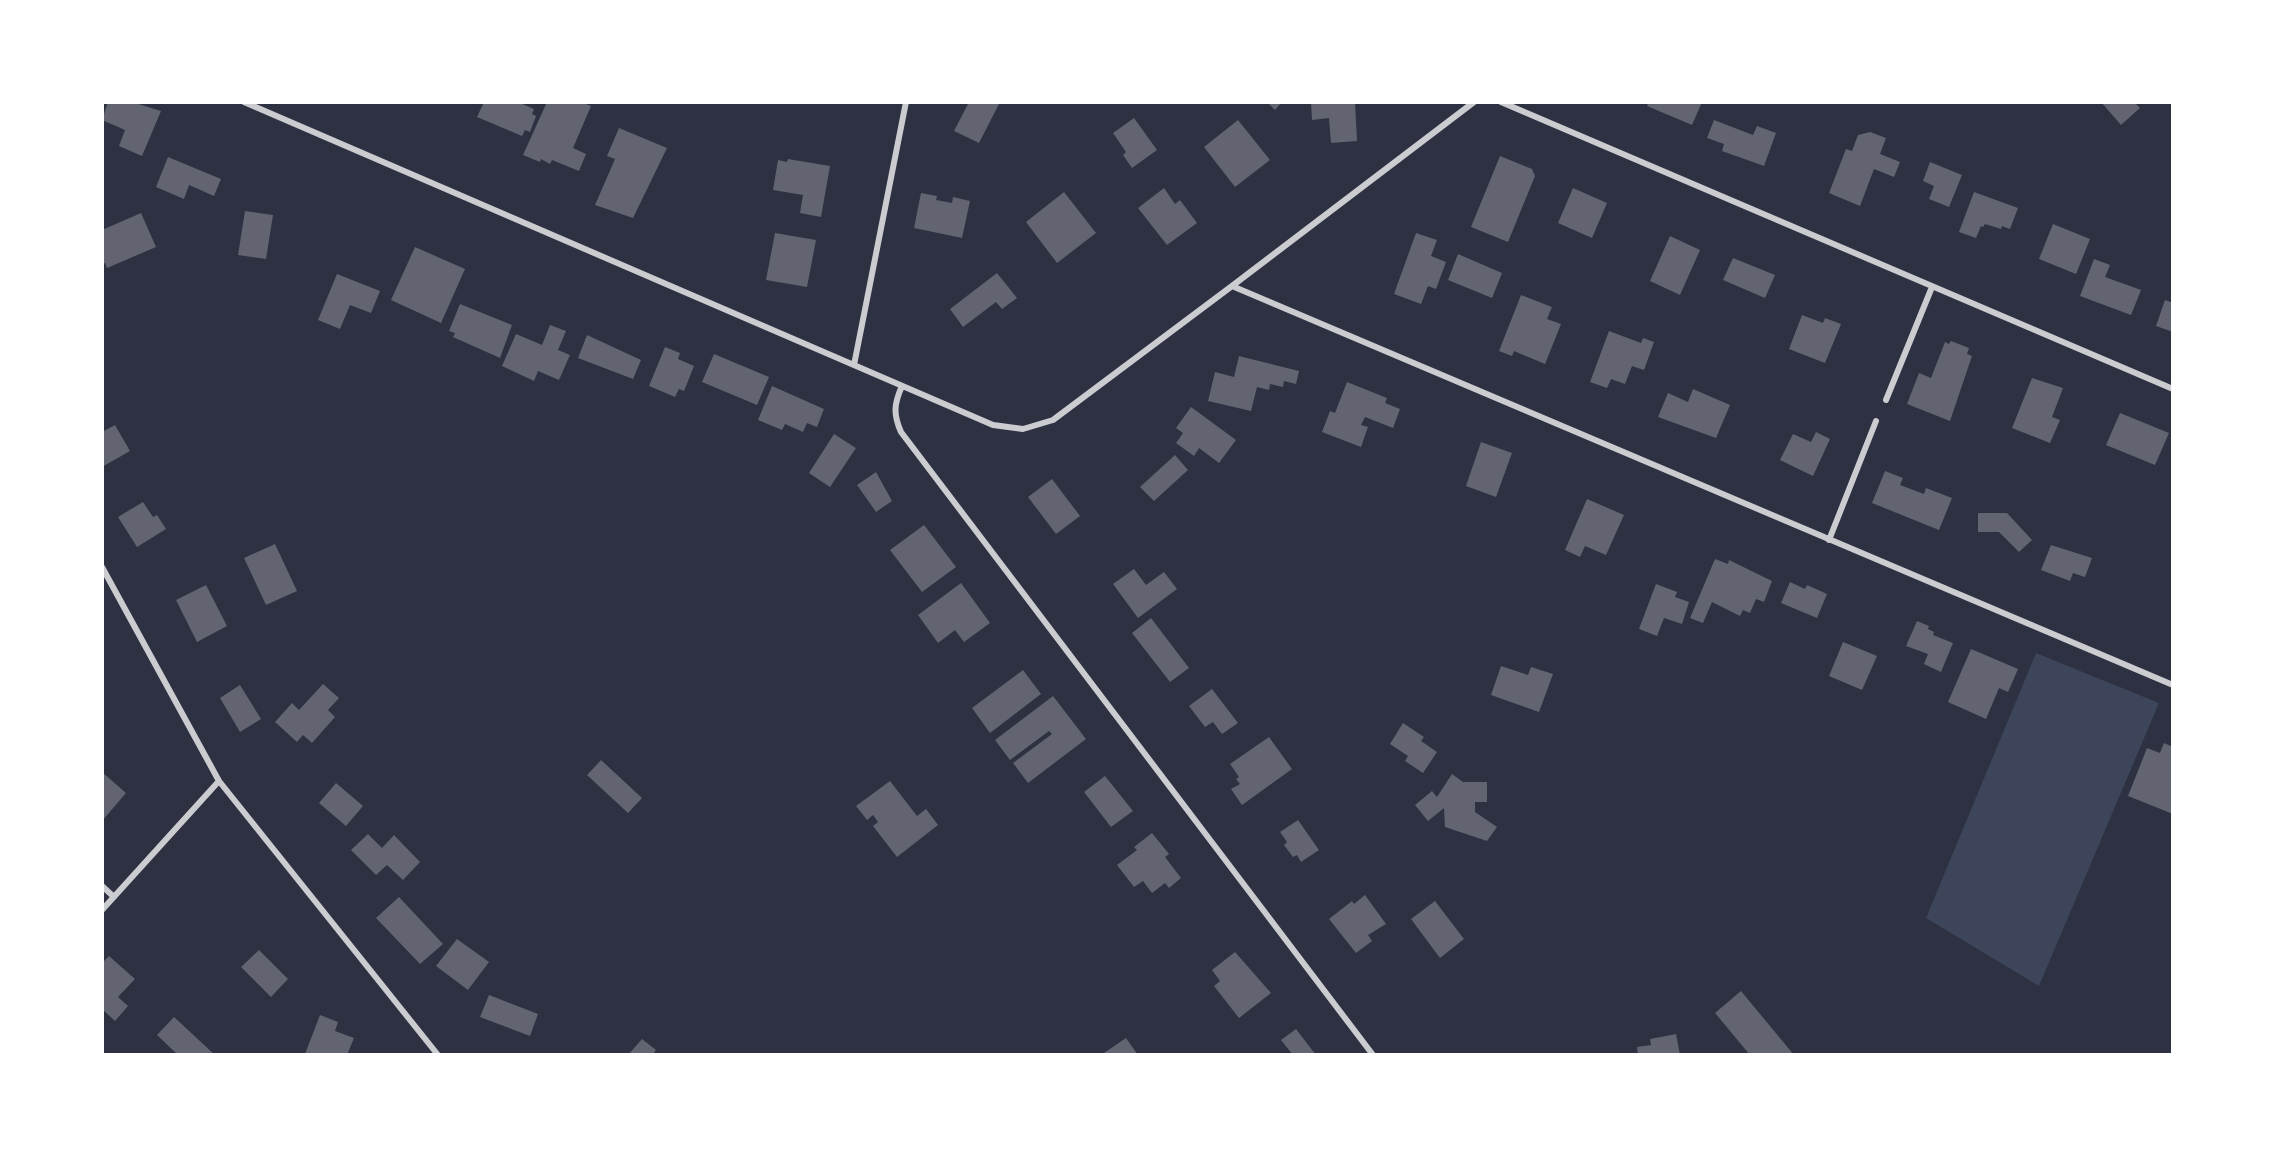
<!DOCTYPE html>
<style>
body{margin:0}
#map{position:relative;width:2275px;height:1157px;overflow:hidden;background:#2d3142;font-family:Inter,sans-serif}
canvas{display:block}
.frame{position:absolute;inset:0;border:104px solid #fff;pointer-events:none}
</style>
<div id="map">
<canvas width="2275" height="1157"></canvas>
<div class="frame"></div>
</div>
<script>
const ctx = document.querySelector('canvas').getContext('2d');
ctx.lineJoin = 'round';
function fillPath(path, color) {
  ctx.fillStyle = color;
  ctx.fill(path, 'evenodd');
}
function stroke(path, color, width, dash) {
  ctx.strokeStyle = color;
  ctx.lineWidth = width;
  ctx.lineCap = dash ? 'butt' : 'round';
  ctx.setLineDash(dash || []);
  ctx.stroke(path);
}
fillPath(new Path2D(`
 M2036 653 2159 703 2039 986 1926 918Z`), '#3c4559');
fillPath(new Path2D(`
 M108 102H132L161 111 142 156 119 146 125 130 102 120Z
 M484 102H518L534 109 532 114 536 116 530 132 525 130 522 136 477 117Z
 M547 102H581L591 106 573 148 586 154 579 171 552 160 550 164 541 159 540 162 523 155Z
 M969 102H1000L979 143 954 131Z
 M1267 102H1282L1275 110Z
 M1311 102H1355L1357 141 1331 143 1329 118 1312 120Z
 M1649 102H1702L1692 125 1647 106Z
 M2101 102H2134L2140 108 2121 125Z
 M1134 118 1157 150 1132 168 1123 155 1126 152 1113 133Z
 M1238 120 1270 160 1235 187 1204 147Z
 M1714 120 1753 135 1757 126 1776 133 1764 166 1722 151 1724 144 1707 138Z
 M619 128 667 148 633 218 595 205 615 159 607 156Z
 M1870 132 1886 138 1880 154 1900 162 1894 177 1874 169 1860 206 1829 193 1846 149 1852 151 1858 135Z
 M1500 156 1532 169 1535 176 1508 242 1471 227Z
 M168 157 221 179 214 196 189 185 184 199 156 187Z
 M788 159 830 166 821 217 800 213 803 195 773 190 778 160 787 162Z
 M1930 162 1962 175 1949 207 1929 199 1934 186 1923 181Z
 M1164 188 1175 204 1180 200 1197 223 1167 245 1138 208Z
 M1573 188 1607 203 1592 238 1558 223Z
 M1064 192 1096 233 1057 263 1026 222Z
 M1974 192 2018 208 2010 229 2002 226 2001 229 1985 224 1983 227 1981 226 1976 238 1959 232Z
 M921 193 937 196 936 200 952 203 953 197 970 201 962 238 914 228Z
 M245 211 273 215 266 259 238 255Z
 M141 213 156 247 107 268 105 263 102 265V230Z
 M2053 224 2090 239 2076 274 2039 259Z
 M775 233 816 240 807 287 766 280Z
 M1416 233 1437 240 1431 256 1446 262 1436 289 1428 286 1421 304 1394 294Z
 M1670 236 1700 250 1680 295 1650 281Z
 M415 247 465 269 441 323 391 300Z
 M1458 254 1502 273 1492 298 1448 280Z
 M1733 258 1775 275 1765 298 1723 280Z
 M2094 259 2110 265 2105 277 2141 290 2131 315 2080 296Z
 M997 273 1017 298 1002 309 996 302 963 327 950 309Z
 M337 274 380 291 371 313 350 305 340 329 318 320Z
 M1521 295 1552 307 1547 319 1561 324 1545 364 1514 351 1512 356 1499 351Z
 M2165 300 2173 303V332L2156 326Z
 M460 304 512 325 500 358 453 337 455 333 449 331Z
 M1802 315 1823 323 1825 318 1841 324 1825 363 1789 349Z
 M550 325 566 331 558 350 570 355 559 380 538 371 534 381 502 366 516 334 542 345Z
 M1609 331 1641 343 1643 338 1654 342 1644 370 1632 366 1625 384 1611 379 1607 388 1590 382Z
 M587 335 641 360 633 379 578 358Z
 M1951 341 1969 348 1967 354 1972 356 1950 421 1907 404 1919 373 1931 378 1945 342 1949 344Z
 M665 347 680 353 678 359 694 366 684 391 679 389 675 397 649 386Z
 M714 354 769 377 757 405 702 382Z
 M1239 356 1299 371 1296 384 1284 381 1283 387 1270 384 1269 390 1257 387 1251 411 1208 401 1215 372 1234 377Z
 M2032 378 2063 388 2052 417 2060 420 2050 443 2012 428Z
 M1347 382 1387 398 1385 403 1400 409 1393 428 1365 417 1361 425 1368 427 1361 447 1322 432 1330 411 1335 413Z
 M772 386 824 409 817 427 807 423 803 432 785 424 782 430 758 420Z
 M1693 389 1730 405 1716 438 1658 417 1668 393 1688 402Z
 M1191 407 1236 440 1219 463 1199 448 1194 456 1176 443 1183 433 1176 428Z
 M2120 413 2169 433 2155 465 2106 445Z
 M115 425 130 451 102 467V432Z
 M1816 432 1830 439 1813 476 1780 460 1793 434 1811 442Z
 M834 434 856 448 830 487 809 473Z
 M1481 442 1512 453 1496 497 1466 486Z
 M1175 455 1188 470 1154 501 1140 487Z
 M1885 471 1903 478 1900 485 1924 494 1926 488 1952 498 1939 530 1872 503Z
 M876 472 892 501 876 512 857 485Z
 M1052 479 1080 516 1056 534 1028 497Z
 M1587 499 1624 515 1606 555 1585 546 1580 557 1565 550Z
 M143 502 153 517 157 515 166 529 137 547 118 517Z
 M1978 513H2007L2032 540 2019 552 1999 532H1978Z
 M924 525 956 567 922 592 890 550Z
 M275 544 297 591 266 605 244 558Z
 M2051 545 2092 558 2085 577 2073 573 2070 581 2041 570Z
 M1715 559 1728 564 1729 560 1772 581 1764 602 1756 599 1750 613 1743 610 1740 616 1712 602 1703 623 1690 618Z
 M1134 569 1146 585 1164 572 1177 589 1138 618 1113 584Z
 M1790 582 1805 589 1807 585 1827 594 1817 618 1781 603Z
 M961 583 990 623 964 642 955 630 938 643 918 615Z
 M1656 584 1677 592 1675 597 1689 602 1682 624 1664 618 1657 636 1639 629Z
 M206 585 227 626 197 642 176 600Z
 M1151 618 1189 668 1170 682 1132 633Z
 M1917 621 1929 626 1928 629 1934 632 1933 635 1953 643 1941 672 1924 664 1928 654 1906 646Z
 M1843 642 1877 656 1862 690 1829 676Z
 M1971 649 2018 669 2008 692 1999 688 1986 719 1948 702Z
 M1501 666 1528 675 1531 667 1553 674 1539 712 1491 695Z
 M1023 670 1041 694 990 733 972 708Z
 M323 684 339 698 328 710 335 717 312 743 303 735 297 742 275 722 292 703 299 710Z
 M240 685 261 719 240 732 220 698Z
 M1212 689 1238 723 1222 734 1213 722 1205 727 1189 706Z
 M1053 696 1086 739 1028 783 1013 763 1052 734 1049 731 1010 760 995 740Z
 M1403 723 1424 737 1421 741 1437 752 1423 773 1405 761 1408 756 1390 744Z
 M1269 737 1292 769 1242 805 1231 789 1240 784 1236 779 1239 777 1230 764Z
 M2164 743 2173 747V814L2128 796 2147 748 2160 753Z
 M601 760 642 798 628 813 587 775Z
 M102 772 126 793 102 821Z
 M1452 774 1463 782H1487V802H1475V812L1497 827 1487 841 1445 827 1444 808 1428 821 1415 805 1432 791 1437 797Z
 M1105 776 1133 811 1111 827 1084 792Z
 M890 781 917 816 926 809 938 825 897 857 873 826 878 822 873 815 867 820 856 806Z
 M336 783 363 806 346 826 319 803Z
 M1298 820 1319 850 1301 862 1297 855 1293 857 1284 845 1287 842 1280 832Z
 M1152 833 1169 854 1165 857 1181 878 1169 888 1165 883 1152 893 1143 881 1134 887 1117 865 1137 850 1134 847Z
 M368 834 382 848 394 835 420 862 403 880 387 865 376 875 351 850Z
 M1365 895 1386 924 1368 935 1372 941 1356 953 1329 919 1352 901 1354 904Z
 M399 897 443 944 420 964 376 918Z
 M1435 901 1464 939 1440 958 1411 919Z
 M457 939 489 962 468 990 436 966Z
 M259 950 288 979 271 997 241 967Z
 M1235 952 1271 993 1239 1018 1214 986 1220 981 1212 970Z
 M109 956 135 979 118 997 128 1006 115 1021 102 1009V963Z
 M1741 991 1794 1055H1750L1715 1013Z
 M489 995 538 1014 530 1036 480 1017Z
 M320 1015 338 1022 335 1031 354 1038 347 1055 305 1054Z
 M174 1017 215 1055H178L157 1035Z
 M1296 1029 1316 1055H1293L1281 1040Z
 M1676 1034 1680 1055H1638L1637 1047 1651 1045 1650 1039Z
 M1126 1038 1138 1055H1101Z
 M642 1039 656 1050 652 1055H628Z`), '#626471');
stroke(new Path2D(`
 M244 102 993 425 1023 429 1053 420 1232 286 2173 685
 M1501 102 2173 389
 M1232 286 1474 102
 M854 365 906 102
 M902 386C894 404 893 414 901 432L1373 1055
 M1886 400 1932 287
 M1829 540 1876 421
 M102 567 219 781 438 1055
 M102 886 114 897
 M102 910 219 781`), '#caccd0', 6);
</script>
